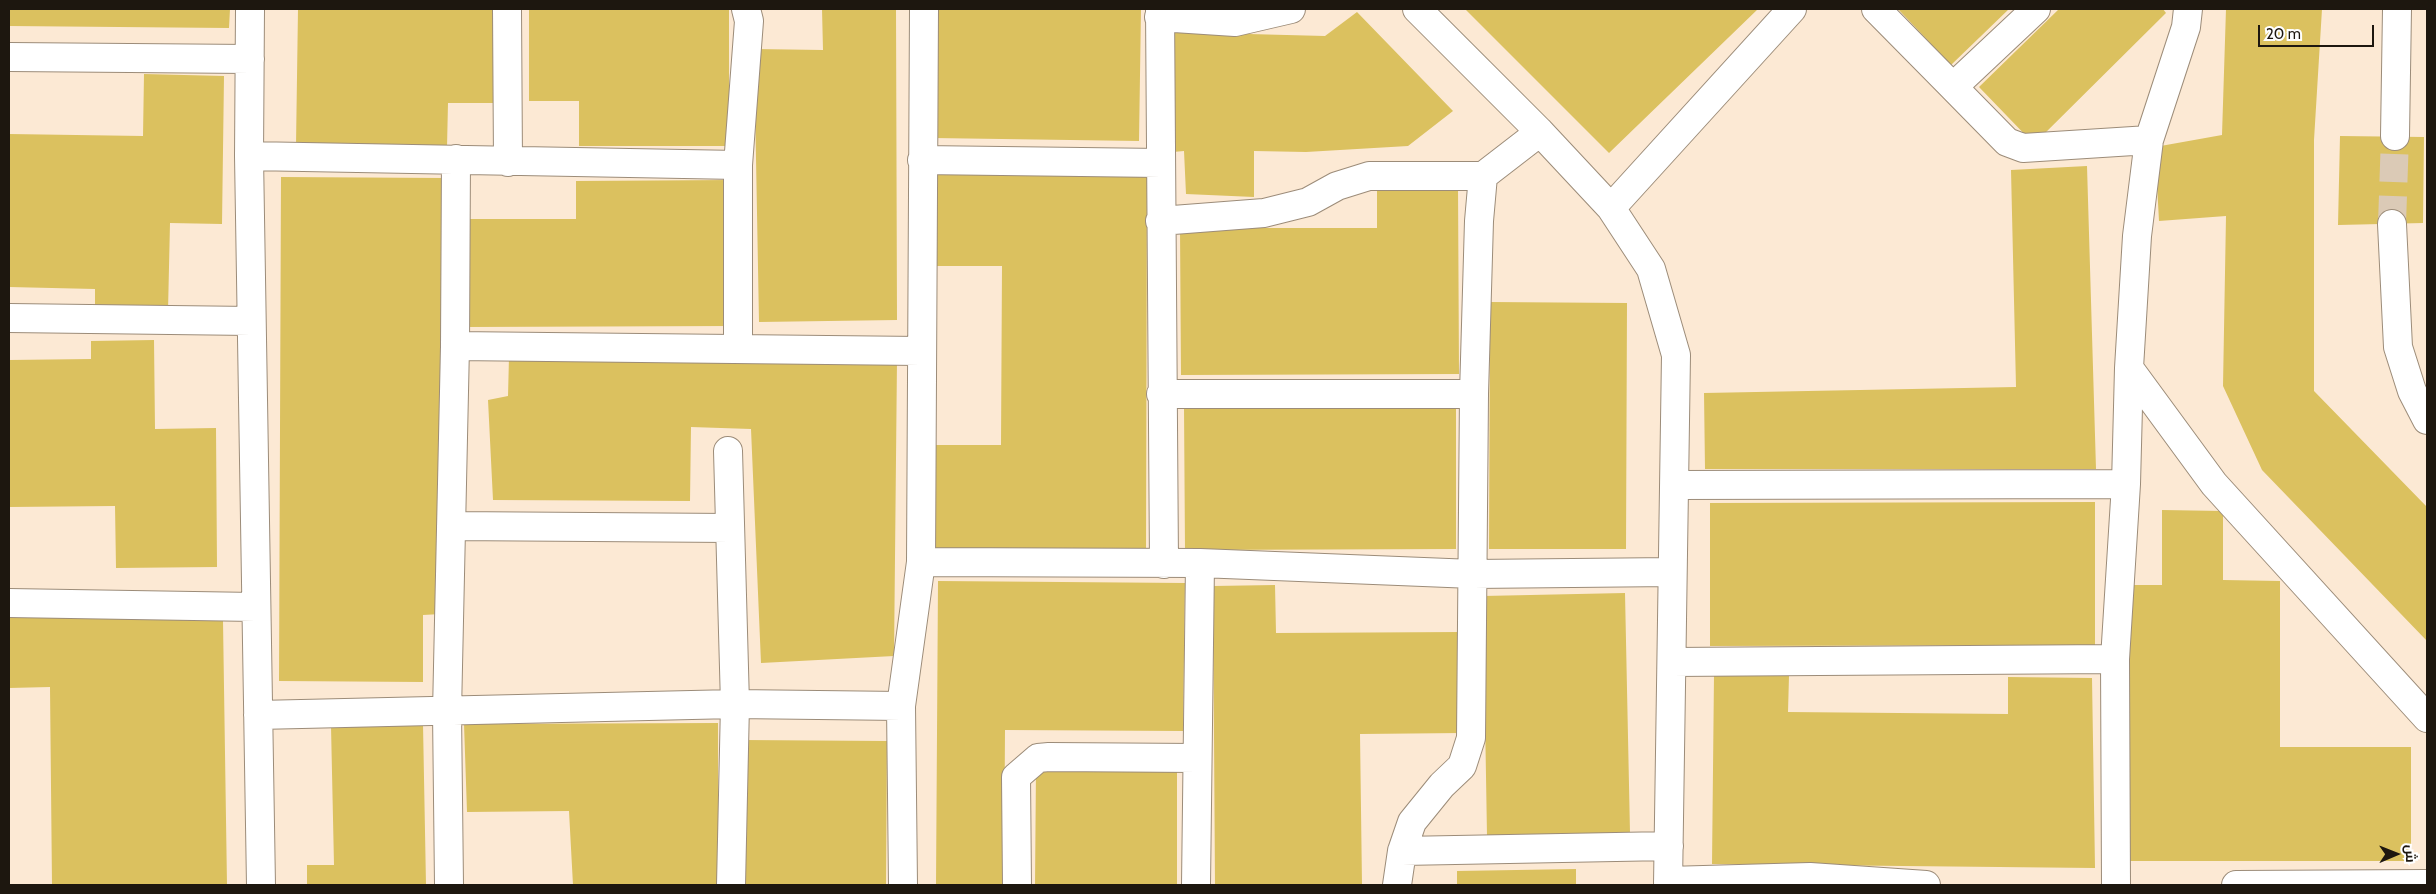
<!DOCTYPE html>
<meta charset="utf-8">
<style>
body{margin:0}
#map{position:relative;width:2436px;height:894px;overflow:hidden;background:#fce9d4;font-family:Cabin,Cairo,sans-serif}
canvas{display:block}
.frame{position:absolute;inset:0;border:10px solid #1d170f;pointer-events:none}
.north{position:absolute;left:2371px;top:829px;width:50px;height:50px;-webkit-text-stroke:4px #fff;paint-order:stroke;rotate:89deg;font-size:14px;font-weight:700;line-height:20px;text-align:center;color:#1d170f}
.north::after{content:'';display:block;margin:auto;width:18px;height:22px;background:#1d170f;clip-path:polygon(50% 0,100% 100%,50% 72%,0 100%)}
.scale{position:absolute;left:2258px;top:25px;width:116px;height:22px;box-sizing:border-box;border:2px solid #1d170f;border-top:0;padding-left:6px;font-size:15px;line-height:18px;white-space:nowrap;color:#1d170f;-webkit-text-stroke:4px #fff;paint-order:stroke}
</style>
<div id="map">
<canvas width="2436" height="894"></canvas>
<div class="frame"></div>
<div class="north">ش</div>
<div class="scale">20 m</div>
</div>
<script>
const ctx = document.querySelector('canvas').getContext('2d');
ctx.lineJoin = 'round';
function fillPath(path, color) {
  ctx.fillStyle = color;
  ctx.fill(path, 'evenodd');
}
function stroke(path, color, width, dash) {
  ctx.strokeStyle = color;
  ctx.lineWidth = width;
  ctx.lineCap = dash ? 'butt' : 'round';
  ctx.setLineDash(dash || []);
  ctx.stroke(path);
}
fillPath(new Path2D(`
 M9 9H230L229 28 9 26Z
 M298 9H495L494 103H448L447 147 296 145Z
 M529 9H729V146H579V101H529Z
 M822 9H896L897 320 759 322 754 49 823 50Z
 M934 9H1141L1139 141 933 138Z
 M1465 9H1758L1609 153Z
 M1898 9H2009L1951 65Z
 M2059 9H2163L2166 13 2034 144 1979 87Z
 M2226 9H2322L2314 140V391L2427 507V641L2262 470 2223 386 2226 216 2159 221 2155 147 2222 135Z
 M1357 12 1453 111 1408 146 1306 152 1254 151V197L1186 194 1184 151 1173 152 1171 32 1325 36Z
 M144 74 224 76 222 224 170 223 168 311 95 310V289L9 287V134L143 136Z
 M2340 136 2424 137 2423 223 2338 225Z
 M2087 166 2096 469H1705L1704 393 2016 387 2011 170Z
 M932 173 1147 174 1146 549H930L931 445H1001L1002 266H932Z
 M281 177 443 178 441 614 423 615V682L279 681Z
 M731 180V326L467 327V219H576V181Z
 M1377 186H1458L1459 374 1181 375 1180 228H1377Z
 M1490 302 1627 303 1626 549H1489Z
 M154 340 155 429 216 428 217 567 116 568 115 506 9 507V360L91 359V341Z
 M509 357 897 360 894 656 761 663 751 429 691 427 690 501 493 500 488 400 508 396Z
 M1456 406V549L1185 550 1184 407Z
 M2095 502V645L1710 646V503Z
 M2162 510 2223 511V580L2280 581V747H2411V861H2128V585H2162Z
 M938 581 1185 583 1183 731 1005 730 1004 885H936Z
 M1275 585 1276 633 1461 632 1462 733 1360 734 1362 885H1215L1213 586Z
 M1625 593 1630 833 1487 836 1483 596Z
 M9 616 223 621 227 885H52L50 687 9 688Z
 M1714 675 1789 676 1788 712 2008 714V677L2092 678 2095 868 1712 864Z
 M718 723V885H573L569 811 467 812 464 724Z
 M423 724 426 885H307V865H334L331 726Z
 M742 740 887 741 886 885H742Z
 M1036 768 1177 769V885H1035Z
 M1576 869V885H1457V871Z`), '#dbc15f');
stroke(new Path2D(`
 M2392 224 2395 136`), '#dbcab6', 28, [28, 14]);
const minor = new Path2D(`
 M250 9 249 156 261 885
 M507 9 508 162
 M1160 9 1164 564
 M1417 9 1540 132 1611 208 1651 269 1676 355 1668 885
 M1876 9 1953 87 2036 9
 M1159 17 1235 22 1291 9
 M9 57 250 59
 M1953 87 2007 142 2023 148 2149 140
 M2395 136 2397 9
 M249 156 738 165
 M922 160 1161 163
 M1611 208 1792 9
 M1160 221 1264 213 1308 202 1337 186 1369 176H1483
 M2392 224 2398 347 2412 391 2427 420
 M9 318 251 321
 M455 346 920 351
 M738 349V165L749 21 746 9
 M2129 368 2214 484 2427 718
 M1161 394H1474
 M728 451 735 704 731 885
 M1675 485 2126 484
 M451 526 730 528
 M921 562 1200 563 1473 574 1672 572
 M9 603 255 607
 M1672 662 2115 659
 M258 715 735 704 901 706
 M1402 851 1669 846
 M1668 881 1810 877 1926 885
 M449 885 447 712 455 346 456 159
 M903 885 901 706 921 562 924 9
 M1017 885 1016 777 1038 758 1049 757 1197 758
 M1196 885 1200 563
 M1397 885 1402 851 1412 822 1442 785 1462 766 1471 738 1474 394 1479 221 1483 176 1540 132
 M2116 885 2115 659 2126 484 2129 368 2137 236 2149 140 2186 27 2188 9
 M2236 885 2427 884`);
stroke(minor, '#9c8c79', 30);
stroke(minor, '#fff', 28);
</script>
